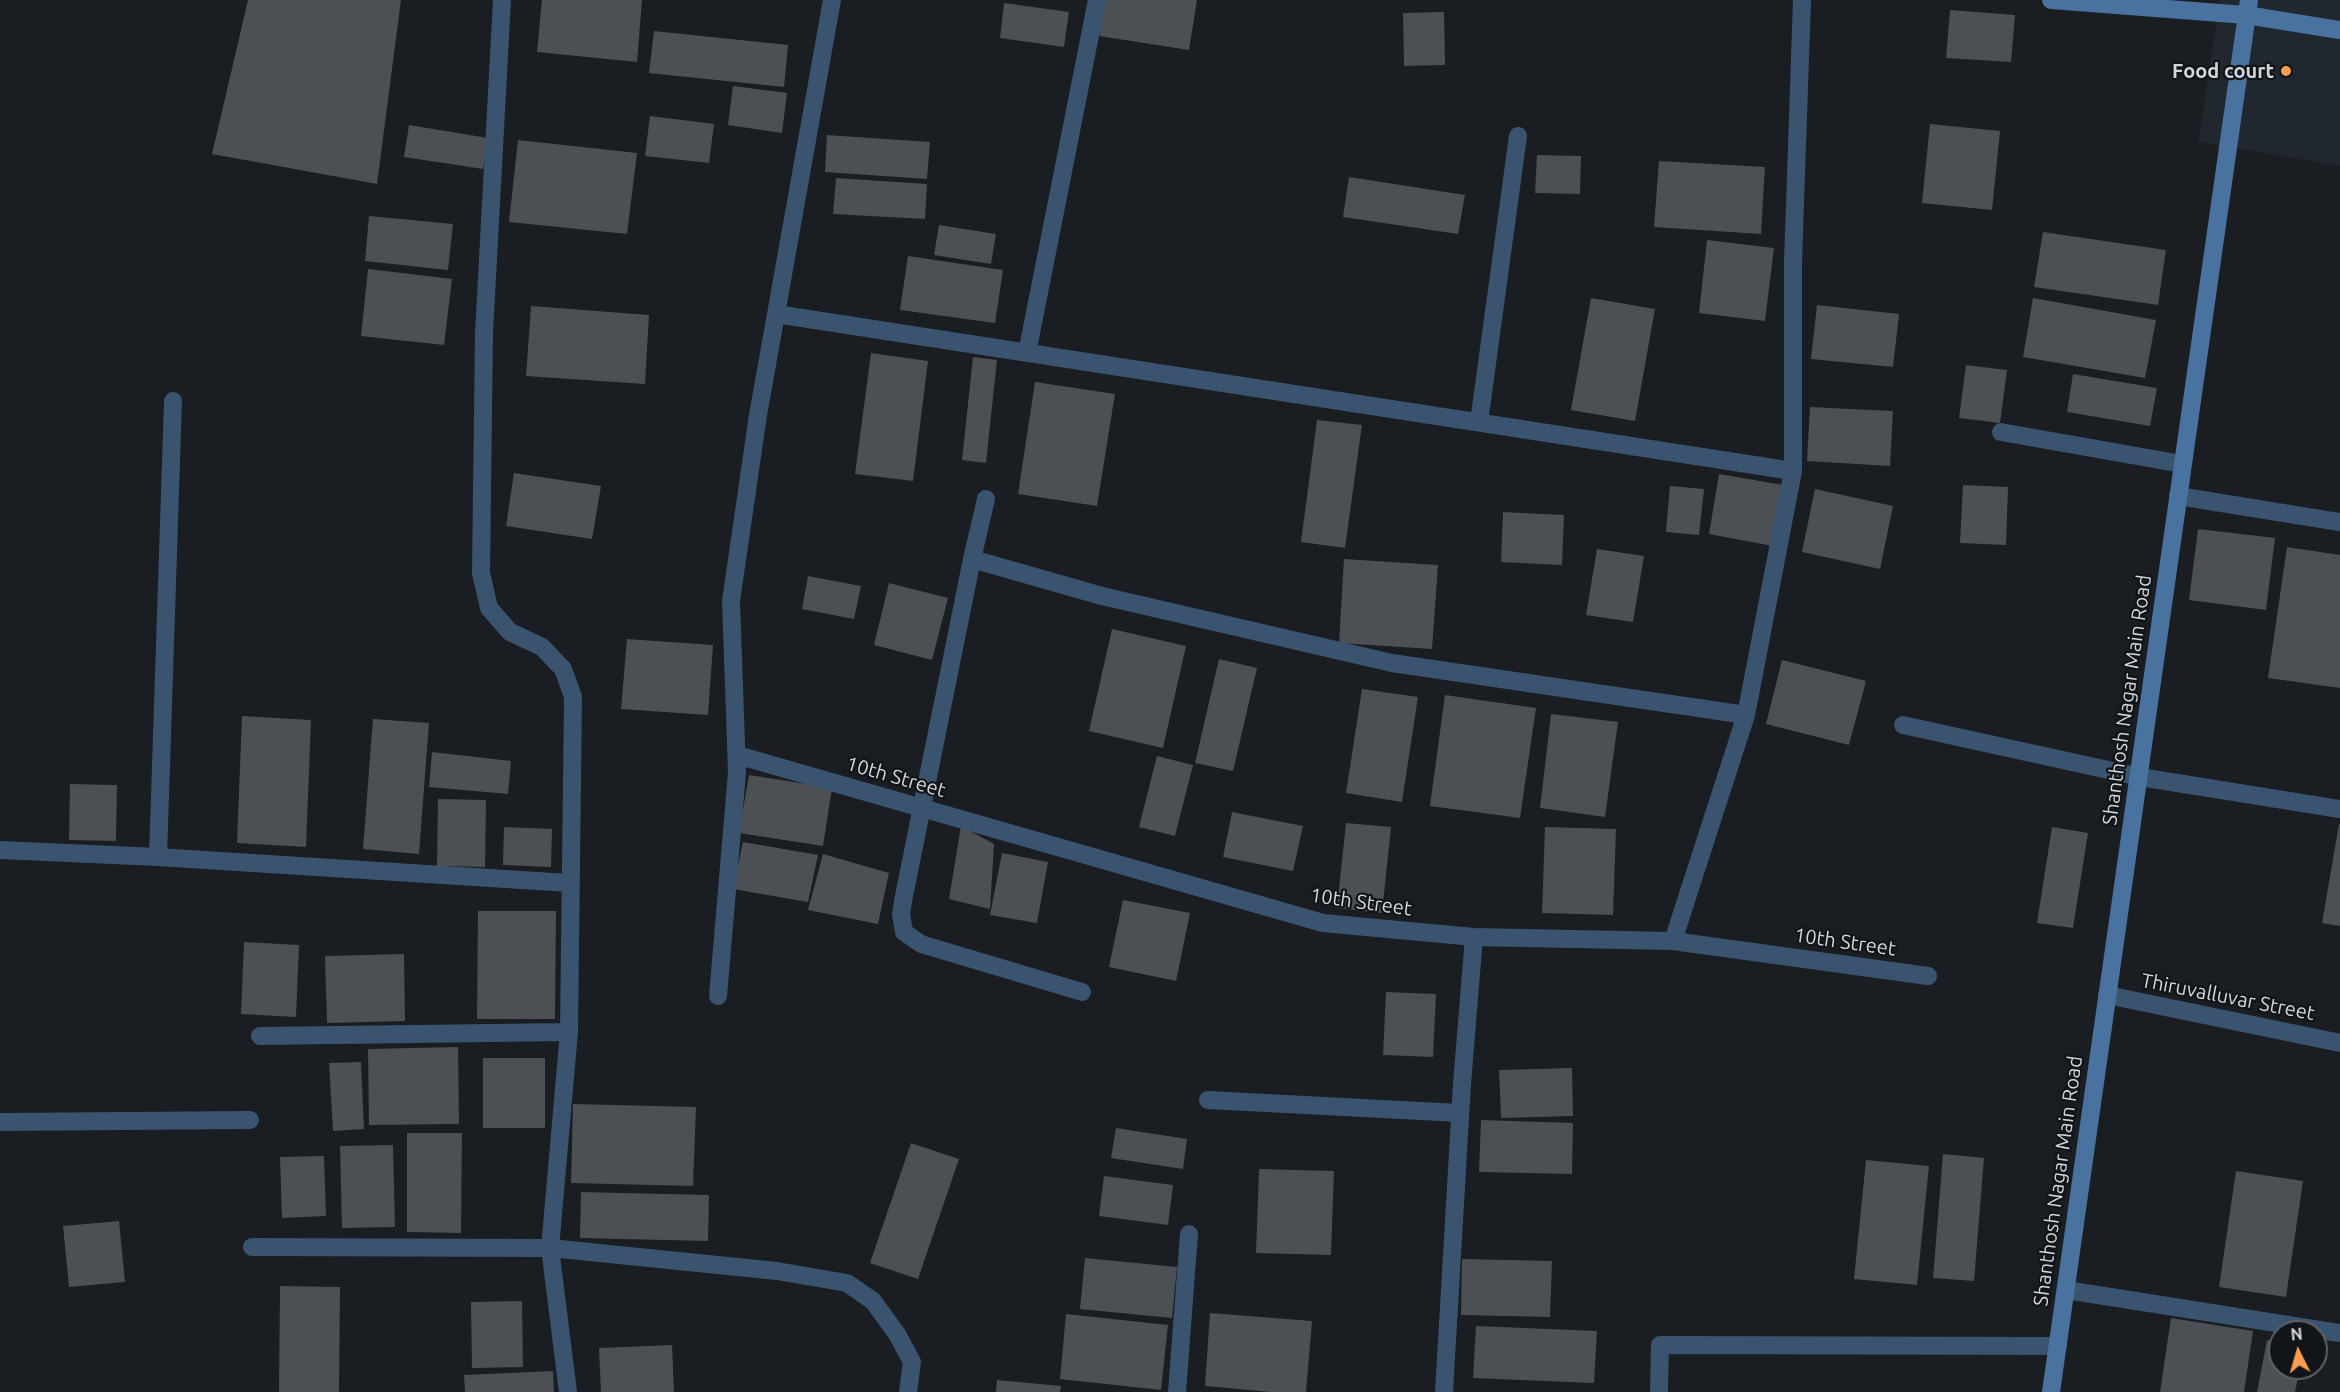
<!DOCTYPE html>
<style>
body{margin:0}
#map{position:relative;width:2340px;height:1392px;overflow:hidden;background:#1a1d21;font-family:Ubuntu,sans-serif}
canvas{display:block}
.north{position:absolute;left:2268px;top:1320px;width:60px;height:60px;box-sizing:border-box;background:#111418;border:2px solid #5f6265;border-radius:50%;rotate:355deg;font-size:16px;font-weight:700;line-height:24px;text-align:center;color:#d4d7d9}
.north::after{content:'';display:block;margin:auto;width:21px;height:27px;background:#fc9d52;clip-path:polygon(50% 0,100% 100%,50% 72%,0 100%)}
</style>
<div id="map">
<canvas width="2340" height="1392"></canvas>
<div class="north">N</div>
</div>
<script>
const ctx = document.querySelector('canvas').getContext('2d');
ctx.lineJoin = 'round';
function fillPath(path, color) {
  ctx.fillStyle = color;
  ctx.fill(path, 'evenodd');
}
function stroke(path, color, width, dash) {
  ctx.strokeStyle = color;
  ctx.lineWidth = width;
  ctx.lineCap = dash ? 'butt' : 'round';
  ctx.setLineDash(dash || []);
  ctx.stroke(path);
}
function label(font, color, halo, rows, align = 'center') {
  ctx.font = font + ' Ubuntu,sans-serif';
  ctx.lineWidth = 4.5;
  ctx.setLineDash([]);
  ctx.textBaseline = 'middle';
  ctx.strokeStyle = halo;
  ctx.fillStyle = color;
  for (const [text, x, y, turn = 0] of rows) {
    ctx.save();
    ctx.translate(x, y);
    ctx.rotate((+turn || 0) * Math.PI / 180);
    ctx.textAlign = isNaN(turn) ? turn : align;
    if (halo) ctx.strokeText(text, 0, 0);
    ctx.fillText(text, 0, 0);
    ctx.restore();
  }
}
fillPath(new Path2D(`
 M2220 0H2340V166L2198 142Z`), '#20272f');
fillPath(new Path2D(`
 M248 0H401L377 184 212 154Z
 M542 0H642L637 62 537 52Z
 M1105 0H1197L1189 50 1099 36Z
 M1004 3 1069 12 1064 47 1000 38Z
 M1950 10 2015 15 2011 62 1946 58Z
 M1444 12 1445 65 1404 66 1403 13Z
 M654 31 788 45 784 87 649 73Z
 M733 86 787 93 782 133 728 125Z
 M650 116 714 124 709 163 645 156Z
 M1930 124 2000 131 1992 210 1922 203Z
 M409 125 488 138 483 169 404 157Z
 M827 135 930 142 927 179 825 172Z
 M518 140 637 153 627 234 509 222Z
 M1537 155 1581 156 1580 194 1535 193Z
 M1659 161 1765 167 1761 234 1654 227Z
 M1349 177 1465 195 1458 234 1343 217Z
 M836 178 927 184 925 219 833 214Z
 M369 216 453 224 448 270 365 261Z
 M939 225 996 234 991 264 934 255Z
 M2043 232 2166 250 2158 305 2034 287Z
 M1707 240 1774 248 1765 321 1699 313Z
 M908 256 1003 270 995 323 900 310Z
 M368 269 452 279 444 345 361 336Z
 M1591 298 1655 309 1635 421 1571 410Z
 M2033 298 2156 320 2145 378 2023 357Z
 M1817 305 1899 314 1893 367 1811 359Z
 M531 306 649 315 645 384 526 376Z
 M871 353 928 361 913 481 855 474Z
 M973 357 997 360 986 463 962 460Z
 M1966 365 2007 370 2000 423 1959 418Z
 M2073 374 2157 388 2150 426 2067 412Z
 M1035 382 1115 394 1097 506 1018 494Z
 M1810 407 1893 411 1890 466 1807 461Z
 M1317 420 1362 425 1345 548 1301 542Z
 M514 473 601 486 592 539 506 526Z
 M1719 474 1783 485 1773 546 1709 534Z
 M1963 485 2008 487 2006 545 1960 543Z
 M1670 486 1704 489 1699 535 1666 532Z
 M1815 489 1893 506 1880 569 1802 552Z
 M1503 512 1564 515 1562 565 1501 562Z
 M2198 529 2275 538 2266 610 2189 600Z
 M2287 547 2340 555V688L2268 678Z
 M1597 549 1644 556 1633 622 1586 615Z
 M1344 559 1438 565 1432 649 1339 643Z
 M808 576 861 586 854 619 802 609Z
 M889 583 948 598 932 660 874 645Z
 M1112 629 1186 646 1163 748 1089 731Z
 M627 639 713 645 708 715 621 709Z
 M1219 659 1257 668 1233 771 1195 763Z
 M1782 660 1866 681 1849 745 1766 724Z
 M1362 689 1418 697 1402 802 1346 793Z
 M1445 695 1536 708 1520 818 1430 806Z
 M1551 714 1618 722 1605 817 1540 808Z
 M242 716 311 720 306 847 237 843Z
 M373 719 429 723 419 854 363 849Z
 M432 752 511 761 508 794 429 787Z
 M1157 756 1193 765 1175 836 1139 827Z
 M749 775 832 788 823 846 739 833Z
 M70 784 117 785 116 841 69 840Z
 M438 799 486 800 485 867 437 866Z
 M1232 812 1303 826 1293 871 1223 857Z
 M1346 823 1391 827 1382 913 1337 908Z
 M2339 824H2340V926L2322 923Z
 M961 826 994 844 990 909 949 899Z
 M504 827 552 829 551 867 503 865Z
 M1545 827 1616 829 1613 915 1542 913Z
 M2052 827 2088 833 2073 928 2037 923Z
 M743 842 818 855 808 902 733 889Z
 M1002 853 1048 862 1037 923 990 915Z
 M823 854 889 873 878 924 808 910Z
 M1123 900 1190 913 1176 981 1109 967Z
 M478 911H556L555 1019H477Z
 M244 942 299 945 296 1017 241 1014Z
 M404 954 405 1021 327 1023 325 956Z
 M1386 992 1436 994 1433 1057 1383 1055Z
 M458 1047 459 1124 369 1125 368 1049Z
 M483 1058H545V1128H483Z
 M361 1062 364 1129 333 1131 329 1063Z
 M1572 1068 1573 1116 1501 1118 1499 1070Z
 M573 1104 696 1107 693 1186 571 1183Z
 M1481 1120 1573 1123 1572 1174 1479 1172Z
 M1116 1128 1187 1139 1183 1169 1111 1158Z
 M407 1133H462L461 1233 407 1232Z
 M911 1143 959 1159 918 1279 870 1263Z
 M393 1145 395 1227 342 1228 340 1146Z
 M1943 1154 1984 1158 1974 1281 1933 1278Z
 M324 1156 326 1216 282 1218 280 1157Z
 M1866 1160 1929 1166 1917 1285 1854 1279Z
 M1259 1169 1334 1171 1331 1255 1256 1253Z
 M2236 1171 2303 1181 2286 1297 2219 1287Z
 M1104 1176 1173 1185 1168 1225 1099 1216Z
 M581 1192 709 1195 708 1241 580 1238Z
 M119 1221 125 1282 69 1287 63 1226Z
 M1085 1258 1177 1267 1172 1318 1080 1309Z
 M1462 1259 1552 1261 1550 1317 1461 1315Z
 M280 1286 340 1287 339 1392H279Z
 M522 1301 523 1367 472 1368 471 1302Z
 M1210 1313 1312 1321 1306 1392H1271L1205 1386Z
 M1066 1314 1168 1325 1161 1390 1060 1379Z
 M2171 1318 2253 1331 2244 1392H2160Z
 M1476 1326 1597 1331 1594 1383 1473 1378Z
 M2267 1340 2280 1343V1368H2300L2295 1392H2257Z
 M672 1345 674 1392H601L599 1348Z
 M553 1371 554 1392H465L464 1375Z
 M997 1380 1061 1386 1060 1392H996Z`), '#4c4f53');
stroke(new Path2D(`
 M502 0 484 333 481 573 489 608 510 632 542 647 563 669 573 697 569 1032 550 1248 568 1392
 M776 314 1793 471
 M1027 353 1097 0
 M1479 422 1518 136
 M2001 432 2182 464
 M2178 496 2340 522
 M986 499 972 559 904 896 901 914 904 932 921 944 1082 992
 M972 559 1102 596 1392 663 1746 715
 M1903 725 2140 777 2340 809
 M737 755 1323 923 1474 937 1673 941 1928 976
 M0 850 158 857 569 883
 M158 857 173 401
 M1673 941 1746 715 1793 471V262L1802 0
 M2107 995 2340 1043
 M718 996 737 772 731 601 758 415 832 0
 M260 1036 569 1032
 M1208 1100 1460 1113
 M0 1122 250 1120
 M252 1247 550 1248 777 1271 847 1283 873 1301 897 1334 912 1362 908 1392
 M2066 1290 2340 1333
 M1177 1392 1189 1234
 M1444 1392 1462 1084 1474 937
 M1659 1392 1660 1345 2058 1346`), '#3a536f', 18);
stroke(new Path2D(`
 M2051 0 2246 15 2340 30
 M2051 1392 2249 0`), '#49729e', 18);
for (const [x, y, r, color] of [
 [2286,71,6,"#fc9d52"]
]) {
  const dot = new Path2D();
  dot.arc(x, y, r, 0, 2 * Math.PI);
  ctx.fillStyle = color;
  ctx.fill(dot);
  stroke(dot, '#111418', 2);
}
label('bold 20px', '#d4d7d9', '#111418', [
 ["Food court",2274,71]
], 'right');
label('20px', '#d4d7d9', '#111418', [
 ["Shanthosh Nagar Main Road",2127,700,-82],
 ["10th Street",896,777,16],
 ["10th Street",1361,902,8],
 ["10th Street",1845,942,8],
 ["Thiruvalluvar Street",2228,997,11],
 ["Shanthosh Nagar Main Road",2058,1181,-82]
]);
</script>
